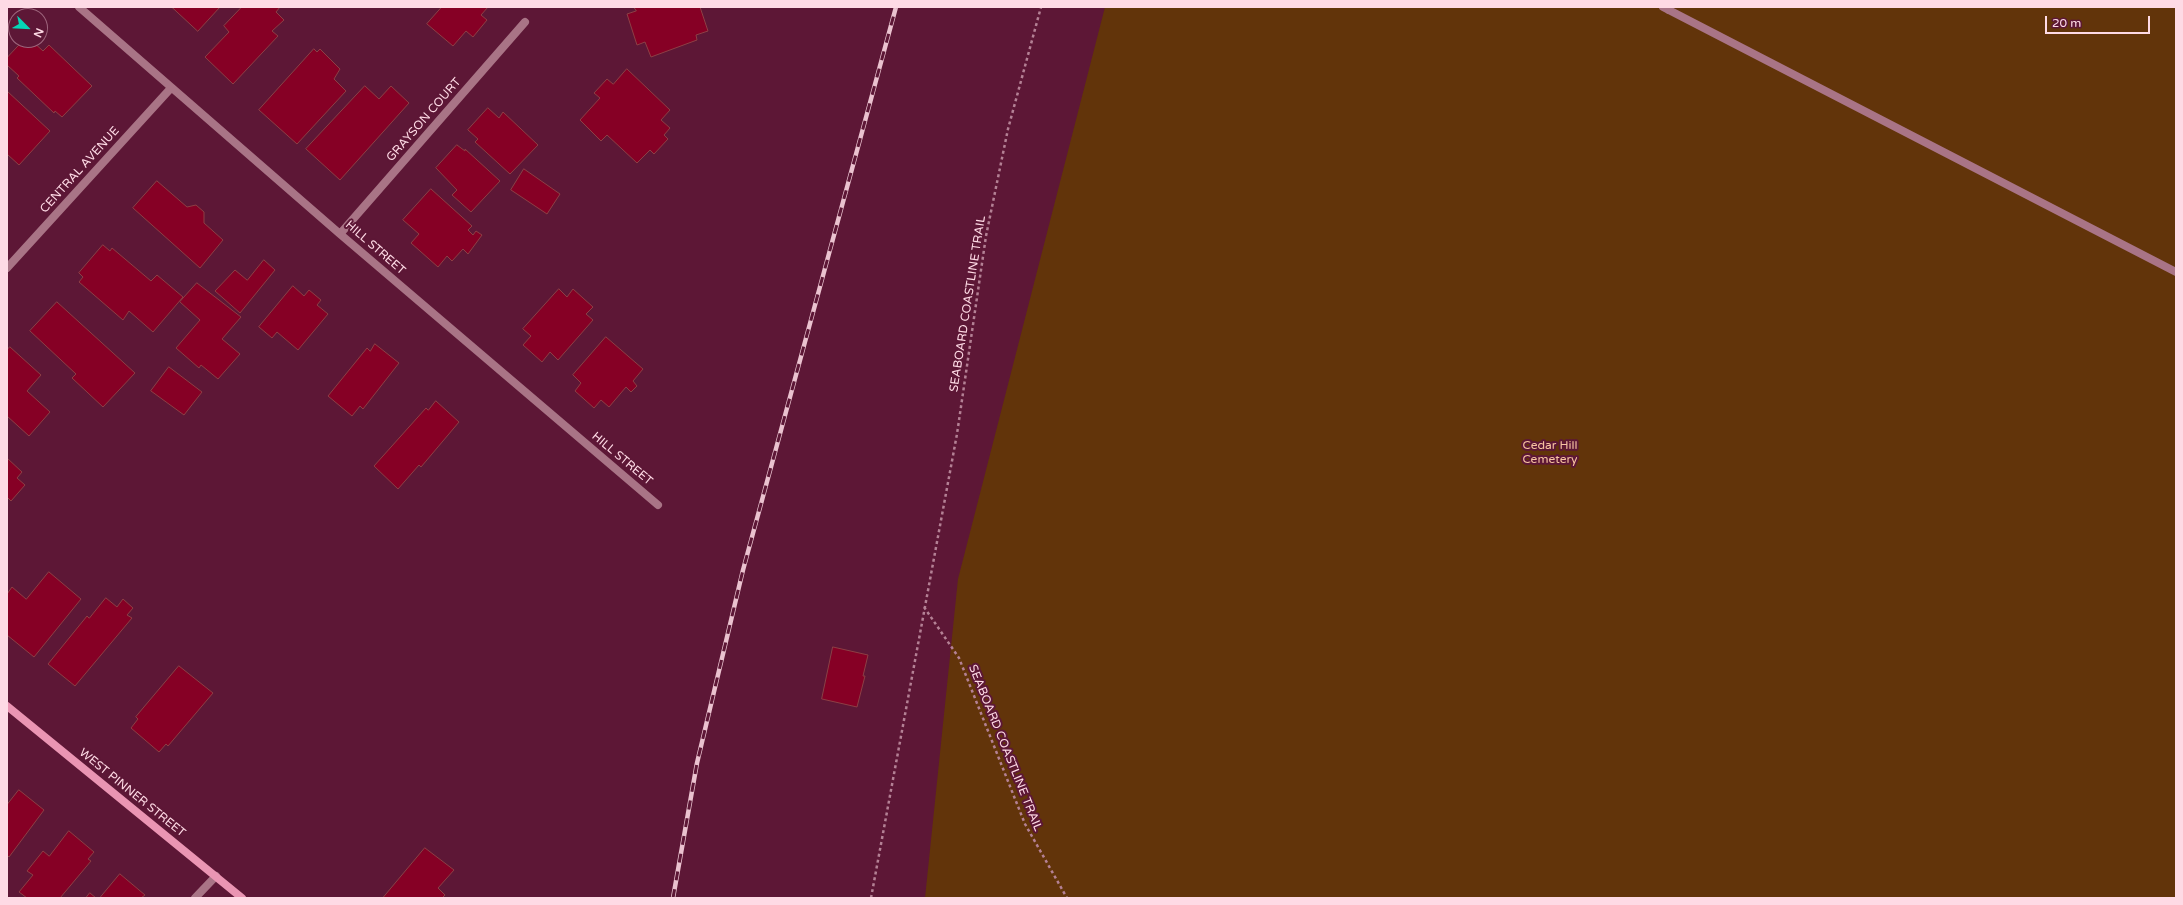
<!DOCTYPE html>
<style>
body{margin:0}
#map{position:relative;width:2183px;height:905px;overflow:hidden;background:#5d1736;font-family:"Varela Round",sans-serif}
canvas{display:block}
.frame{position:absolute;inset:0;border:8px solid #fedae5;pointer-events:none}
.north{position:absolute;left:8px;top:8px;width:40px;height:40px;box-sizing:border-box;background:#5d1736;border:1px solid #9d657c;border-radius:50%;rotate:114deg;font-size:11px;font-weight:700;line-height:16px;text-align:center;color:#fedae5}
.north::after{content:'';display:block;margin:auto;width:14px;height:18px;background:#06d5b6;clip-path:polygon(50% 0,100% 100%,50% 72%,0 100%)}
.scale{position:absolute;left:2045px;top:16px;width:105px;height:18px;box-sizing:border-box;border:2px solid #fedae5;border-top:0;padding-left:5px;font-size:12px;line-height:14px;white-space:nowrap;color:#fedae5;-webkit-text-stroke:3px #5d1736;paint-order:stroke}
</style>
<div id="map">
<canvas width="2183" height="905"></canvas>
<div class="frame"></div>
<div class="north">N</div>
<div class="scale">20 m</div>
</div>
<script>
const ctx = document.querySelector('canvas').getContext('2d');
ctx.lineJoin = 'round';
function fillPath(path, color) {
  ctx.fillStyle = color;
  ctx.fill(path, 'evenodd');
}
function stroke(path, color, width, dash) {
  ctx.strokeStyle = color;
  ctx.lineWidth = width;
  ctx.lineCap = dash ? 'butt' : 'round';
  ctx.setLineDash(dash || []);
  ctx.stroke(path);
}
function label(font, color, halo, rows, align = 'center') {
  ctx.font = font + ' "Varela Round",sans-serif';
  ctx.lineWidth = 4;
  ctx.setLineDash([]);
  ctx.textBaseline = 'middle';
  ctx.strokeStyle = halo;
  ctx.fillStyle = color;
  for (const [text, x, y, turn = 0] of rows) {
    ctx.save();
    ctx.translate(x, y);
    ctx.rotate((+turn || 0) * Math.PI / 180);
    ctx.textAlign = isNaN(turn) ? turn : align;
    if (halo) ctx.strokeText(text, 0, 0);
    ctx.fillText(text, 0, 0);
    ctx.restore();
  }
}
fillPath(new Path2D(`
 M1105 7H2176V898H925L958 579Z`), '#62340a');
const building = new Path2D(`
 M172 7H220L198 31Z
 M242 7H280L276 12 284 20 272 31 278 36 233 84 205 57 229 32 224 26Z
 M442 7H488L481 15 487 20 473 37 466 31 453 46 427 24Z
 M634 7H700L708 31 696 35 697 40 651 57 645 42 637 45 627 14 636 11Z
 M24 40H31L43 51 49 45 92 86 62 117 55 111 54 113 17 78 19 76 7 65V58Z
 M314 49 317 52 320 49 340 69 334 79 346 91 297 144 259 110Z
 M627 69 670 110 661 120 670 128 664 135 668 139 654 154 650 150 637 163 607 135 601 141 580 120 600 98 594 93 607 79 613 84Z
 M365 86 379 99 391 86 409 103 340 180 306 149Z
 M7 91 50 131 19 165 7 154Z
 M488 108 499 118 503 112 538 145 510 174 475 142 478 139 468 130Z
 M457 145 465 151V149L500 181 471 212 452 195 457 190 436 168Z
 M524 169 560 194 547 214 511 190Z
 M157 181 187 207 196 205 204 212V223L223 240 200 268 133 208Z
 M431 189 472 226 468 230 473 235 476 231 482 235 468 254 463 249 452 261 447 256 438 267 411 243 419 234 403 220Z
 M103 245 110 251 112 248 151 281 157 275 183 297 153 332 129 311 123 320 79 282 83 277 79 273Z
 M264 260 275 270 240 313 215 291 235 270 247 280Z
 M197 283 241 317 222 339 240 354 218 379 201 365 199 368 176 348 200 320 180 302Z
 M293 286 304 296 309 290 321 300 317 305 328 314 298 350 277 332 272 338 259 327Z
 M559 289 567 297 573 289 593 307 586 314 593 320 558 360 550 352 542 362 523 345 531 336 523 329Z
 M57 302 135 373 103 407 72 378 76 374 30 331Z
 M606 337 643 369 633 381 637 386 631 392 626 387 609 407 601 400 594 408 575 391 581 383 573 375Z
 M375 344 399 363 363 409 360 406 352 416 328 396 367 348 370 351Z
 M10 347 41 375 27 391 50 412 29 436 7 416V350Z
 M169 367 202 392 184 415 151 391Z
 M436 401 459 422 421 467 419 465 398 489 374 466 426 408 428 410Z
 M7 458 22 472 17 478 25 485 11 501 7 497Z
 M49 572 81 599 34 657 7 635V594L12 587 26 599Z
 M106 598 117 607 123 599 133 608 127 615 132 618 75 686 48 664 87 616 89 618Z
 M833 647 868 655 863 676H865L857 707 822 699Z
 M179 666 213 693 168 746 166 744 159 752 131 728 138 719 136 717Z
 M19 790 44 810 9 857 7 855V805Z
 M69 831 94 852 88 859 91 861 60 898H27L19 892 33 875 27 871 43 851 49 856Z
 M425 848 454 870 438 888 445 895 442 898H383Z
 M120 874 145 895 141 898H100Z
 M90 893 96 898H86Z`);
fillPath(building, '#860025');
stroke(building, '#8d3f45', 1);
stroke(new Path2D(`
 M924 607 959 658 1025 824 1067 898
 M871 898 957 434 986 236 1008 129 1041 7`), '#b48195', 2.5, [3, 3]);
stroke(new Path2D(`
 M1663 7 2176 272`), '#a97486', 8);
stroke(new Path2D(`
 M79 7 340 234 658 505
 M1669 10V7
 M340 234 525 22
 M7 268 171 88
 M195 898 216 876`), '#a97486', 8);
stroke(new Path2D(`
 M7 706 242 898`), '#ea95b3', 8);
const rail = new Path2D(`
 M673 898 697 763 743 570 896 7`);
stroke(rail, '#eac2cf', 4.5);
stroke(rail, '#5d1736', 3, [9]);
label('12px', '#fedae5', '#5d1736', [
 ["GRAYSON COURT",424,120,-49],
 ["CENTRAL AVENUE",80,170,-48],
 ["HILL STREET",375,248,41],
 ["SEABOARD COASTLINE TRAIL",968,304,-81],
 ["HILL STREET",622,459,40],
 ["SEABOARD COASTLINE TRAIL",1005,748,68],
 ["WEST PINNER STREET",132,793,39]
]);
label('12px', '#f7c4a0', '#5d1736', [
 ["Cedar Hill",1550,446],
 ["Cemetery",1550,460]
]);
</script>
